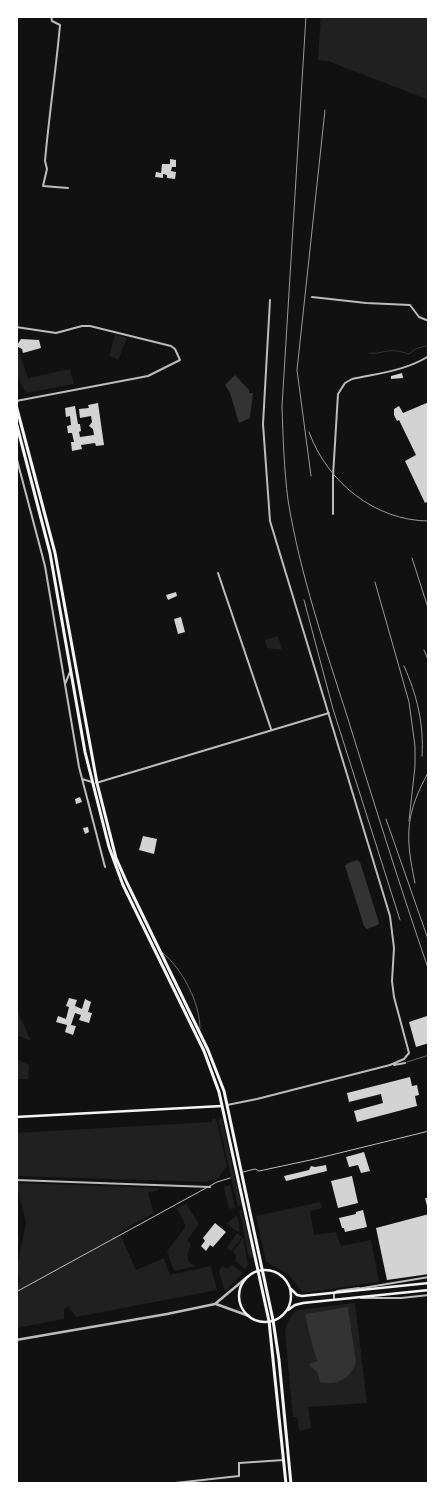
<!DOCTYPE html>
<style>
body{margin:0}
#map{position:relative;width:445px;height:1500px;overflow:hidden;background:#111;font-family:"PT Sans Narrow",sans-serif}
canvas{display:block}
.frame{position:absolute;inset:0;border:18px solid #fff;pointer-events:none}
</style>
<div id="map">
<canvas width="445" height="1500"></canvas>
<div class="frame"></div>
</div>
<script>
const ctx = document.querySelector('canvas').getContext('2d');
ctx.lineJoin = 'round';
function fillPath(path, color) {
  ctx.fillStyle = color;
  ctx.fill(path, 'evenodd');
}
function stroke(path, color, width, dash) {
  ctx.strokeStyle = color;
  ctx.lineWidth = width;
  ctx.lineCap = dash ? 'butt' : 'round';
  ctx.setLineDash(dash || []);
  ctx.stroke(path);
}
fillPath(new Path2D(`
 M321 16H429V100L328 61 318 60Z
 M115 335 127 338 118 360 109 356Z
 M16 343 28 378 70 369 74 384 26 393C15 375 16 364 16 343Z
 M278 636 282 650 267 648 265 640Z
 M18 1012 31 1041 16 1035V1013Z
 M16 1059 29 1065 28 1079H16Z
 M222 1118 241 1205 238 1207 218 1119Z
 M212 1119H215L217 1122 227 1166 216 1181 209 1180 208 1182 16 1176V1133L212 1122Z
 M16 1183 158 1188 159 1190 148 1193 154 1213 119 1232 136 1270 164 1258 170 1275 211 1266 217 1290 76 1317 68 1306 64 1310V1319L16 1328V1286L20 1282 17 1268 26 1222Z
 M230 1185 235 1207 229 1209 224 1187Z
 M320 1202 322 1208 310 1211 314 1235 336 1232 341 1246 371 1240 379 1282 303 1293 288 1274 266 1262 256 1216Z
 M186 1204 199 1224 187 1240 191 1244C188 1253 183 1262 196 1266L174 1271 167 1251 185 1228 184 1221 176 1208Z
 M239 1210H242L253 1257 249 1258Z
 M237 1215 240 1231 238 1232 226 1224Z
 M237 1233 242 1237 231 1251 227 1248Z
 M243 1238 248 1265 245 1269 235 1261 236 1256 233 1252Z
 M232 1265 243 1273 225 1292 219 1271 222 1266 227 1269Z
 M355 1303 367 1403 308 1407 311 1428 299 1431 297 1417H293L285 1332C287 1323 290 1315 298 1310ZM348 1308 356 1362 320 1382 317 1372 308 1364 317 1362 311 1341 306 1314Z`), '#202020');
fillPath(new Path2D(`
 M235 375 249 390V393H253L250 418 239 423 230 393 225 385Z
 M357 860 360 862 379 923 378 925 367 929 364 926 345 866 348 863Z
 M348 1307 356 1362C350 1379 338 1386 320 1382L317 1372 308 1364 317 1361 311 1341 305 1314Z`), '#333');
stroke(new Path2D(`
 M369 353C379 354 380 352 388 351 396 350 402 352 409 354L415 349 429 345`), '#333', 1);
fillPath(new Path2D(`
 M170 159 176 160V167H172L171 171 176 172 175 179 167 178V175L163 174V178L155 177 156 172 161 173 162 164H170Z
 M21 339 39 340 41 348 23 353 22 349 18 347 17 345Z
 M402 373 403 378 391 379V376Z
 M429 402V501L425 503 405 461 416 455 399 420 397 421 394 415V409L399 406 403 413Z
 M98 403 104 445 96 446 95 443 81 445 82 449 72 451 71 442H74L72 433H68L67 426 71 425 70 416 66 417 65 408 75 406 78 424H80L81 431 79 432 80 437 94 435 93 429 89 426 92 422 91 416 80 418 79 409 89 408 88 405Z
 M176 592 177 596 168 600 166 595Z
 M181 617 185 632 178 634 174 619Z
 M80 797 82 802 76 804 75 799Z
 M88 827 89 832 85 834 83 828Z
 M143 836 157 839 154 854 139 850Z
 M69 998 77 1000 75 1006 82 1009 85 999 91 1002 88 1012 92 1013 89 1023 79 1020 81 1015 75 1013 71 1025 76 1026 73 1035 65 1032 67 1025 56 1022 58 1016 66 1019 69 1007 66 1006Z
 M427 1016 429 1023V1043L416 1047 409 1022Z
 M410 1077 412 1086 417 1085 419 1095 415 1096 417 1106 357 1122 354 1111 383 1103 381 1094 349 1102 347 1093Z
 M364 1152 370 1171 361 1173 358 1165 349 1167 346 1157Z
 M326 1165 327 1171 286 1181 284 1176 309 1170 311 1166 315 1167Z
 M352 1176 358 1203 338 1208 331 1181Z
 M425 1198H429V1210H428Z
 M363 1210 367 1227 345 1232 344 1228H342L339 1218 356 1214V1212Z
 M429 1214V1251L427 1252 429 1274 387 1280 376 1228Z
 M215 1223 226 1232 213 1247 210 1245 206 1251 201 1246 205 1241 203 1238Z`), '#d3d3d3');
stroke(new Path2D(`
 M163 953C183 970 200 1003 200 1029
 M407 1062 429 1055`), '#bcbcbc', 0.5);
stroke(new Path2D(`
 M243 1172 255 1169 259 1171 315 1159 429 1131
 M16 1292 217 1182 230 1178`), '#bcbcbc', 1);
stroke(new Path2D(`
 M51 16 52 21 60 25C56 70 49 115 45 161L47 169 43 186 68 188
 M312 297 366 303 410 305 419 317 429 321
 M270 300 263 424 270 521 390 916 394 948 392 981 394 997 409 1053 404 1059 390 1065
 M16 327 56 333 82 326H90L171 346 175 349 180 360 148 376 16 401
 M16 456 45 566 79 767 105 867
 M333 514V476L338 394 345 383 352 379C379 373 405 371 429 356
 M218 573 271 729
 M65 684 70 672
 M82 779 92 782
 M96 783 329 713
 M394 1065 405 1063
 M227 1105 257 1099 390 1065
 M16 1180 210 1187
 M357 1289 429 1277
 M361 1298H401L429 1295
 M334 1299V1293L337 1291 359 1288
 M166 1484 239 1476V1463L284 1460`), '#bcbcbc', 2);
stroke(new Path2D(`
 M216 1304 249 1316
 M16 1340 167 1314 215 1304 246 1278`), '#bcbcbc', 2.5);
stroke(new Path2D(`
 M16 1117 222 1106
 M239 1296a26 26 0 1 1 52 0a26 26 0 1 1-52 0Z
 M291 1289 297 1295 302 1296 429 1283
 M288 1310 295 1305 303 1303 429 1290`), '#f5f5f5', 2.5);
stroke(new Path2D(`
 M16 405 55 553 97 783 116 858 127 883 208 1050 224 1091 273 1320 279 1360 291 1484
 M16 422 50 553 85 752 109 847 123 885 204 1051 219 1092 269 1321 286 1484`), '#f5f5f5', 3);
stroke(new Path2D(`
 M306 16 282 406C283 437 284 469 288 500 300 574 325 647 348 719 374 803 400 887 429 971
 M309 432C327 482 375 521 429 521
 M311 476 297 370 325 110
 M412 558 429 611
 M375 582 409 702 415 746V766L409 821
 M304 600 333 709 400 920
 M424 650 429 662
 M404 666C417 695 424 724 422 756
 M386 819 429 942
 M415 883C405 836 405 814 429 771`), '#9a9a9a', 1);
</script>
